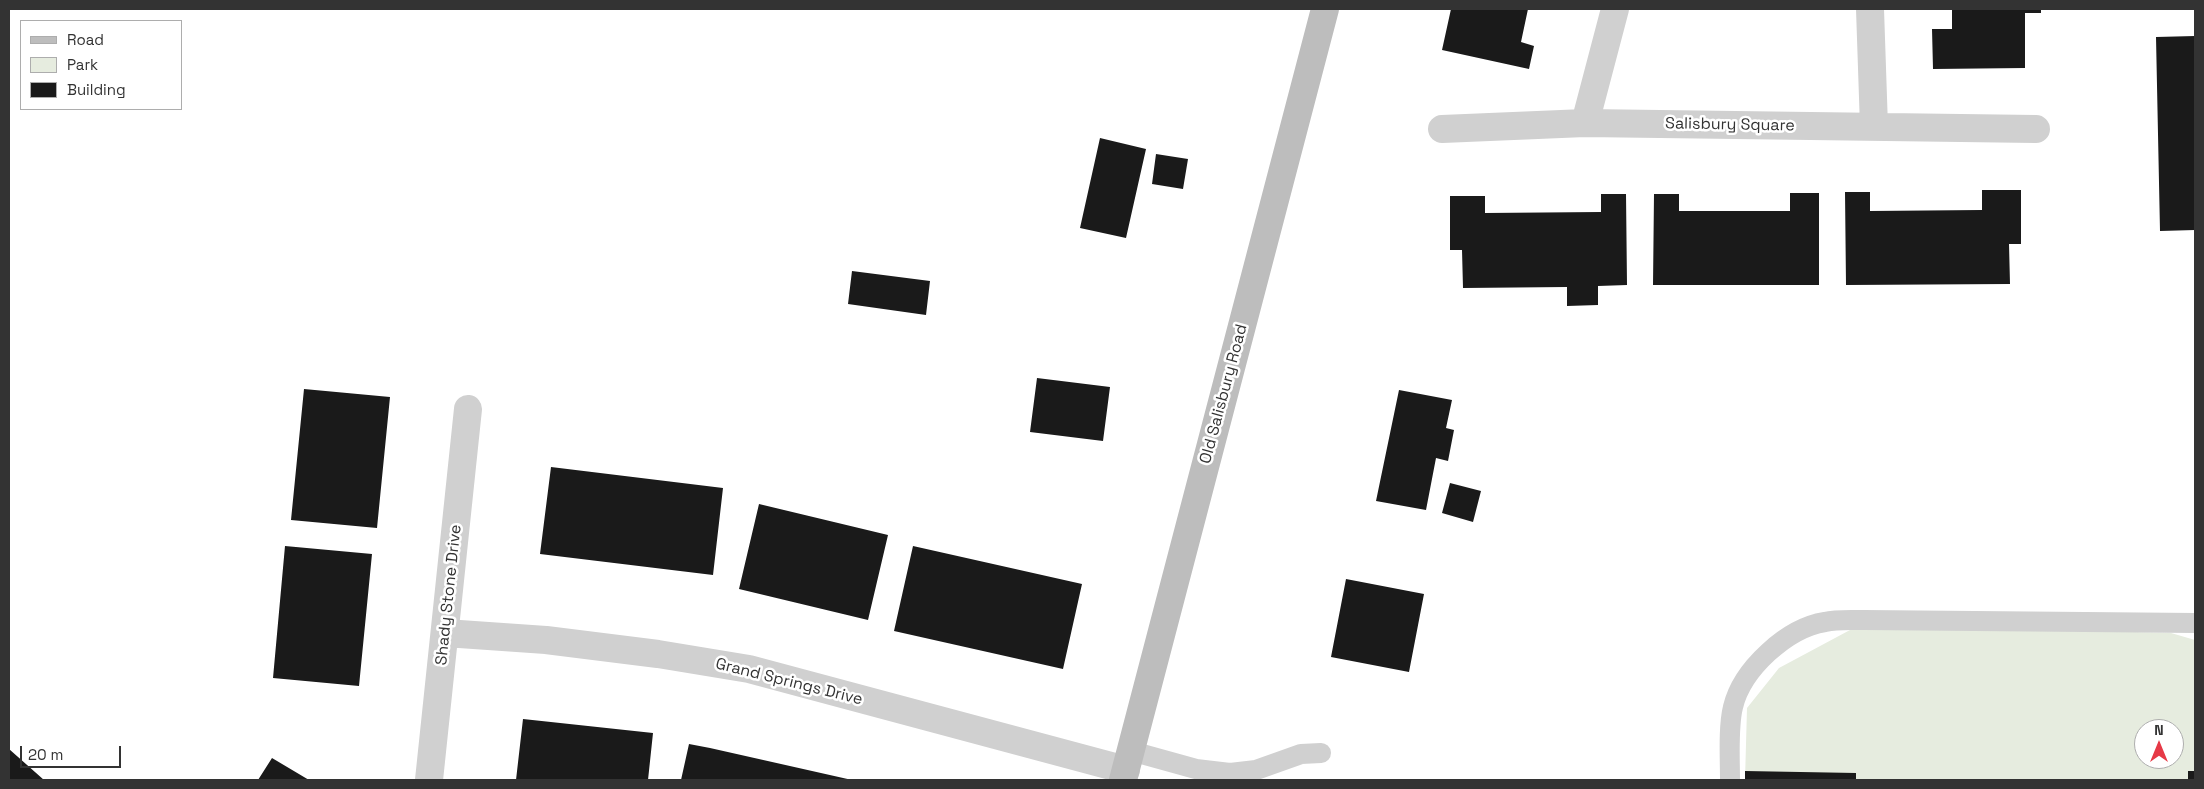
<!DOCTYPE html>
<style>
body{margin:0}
#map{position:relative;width:2204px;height:789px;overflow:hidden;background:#fff;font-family:"Space Grotesk",sans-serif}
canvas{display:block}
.frame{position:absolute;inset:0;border:10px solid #333;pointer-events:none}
.legend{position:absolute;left:20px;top:20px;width:162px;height:90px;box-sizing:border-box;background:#fff;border:1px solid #adadad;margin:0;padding:6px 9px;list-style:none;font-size:15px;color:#333}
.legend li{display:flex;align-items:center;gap:10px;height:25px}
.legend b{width:25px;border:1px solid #adadad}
.north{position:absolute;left:2134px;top:719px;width:50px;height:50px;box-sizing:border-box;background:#fff;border:1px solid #adadad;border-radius:50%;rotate:0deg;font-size:14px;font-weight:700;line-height:20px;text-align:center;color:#333}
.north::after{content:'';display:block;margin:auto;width:18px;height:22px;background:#e63946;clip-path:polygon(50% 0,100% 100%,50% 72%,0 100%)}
.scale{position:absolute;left:20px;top:746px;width:101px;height:22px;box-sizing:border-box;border:2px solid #333;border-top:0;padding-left:6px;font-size:15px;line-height:18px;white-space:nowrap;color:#333;-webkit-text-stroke:4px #fff;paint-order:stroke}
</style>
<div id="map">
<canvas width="2204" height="789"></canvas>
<div class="frame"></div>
<ul class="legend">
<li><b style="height:6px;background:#bdbdbd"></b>Road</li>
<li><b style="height:14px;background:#e6ecdf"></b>Park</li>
<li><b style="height:14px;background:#1a1a1a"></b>Building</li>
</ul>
<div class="north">N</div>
<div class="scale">20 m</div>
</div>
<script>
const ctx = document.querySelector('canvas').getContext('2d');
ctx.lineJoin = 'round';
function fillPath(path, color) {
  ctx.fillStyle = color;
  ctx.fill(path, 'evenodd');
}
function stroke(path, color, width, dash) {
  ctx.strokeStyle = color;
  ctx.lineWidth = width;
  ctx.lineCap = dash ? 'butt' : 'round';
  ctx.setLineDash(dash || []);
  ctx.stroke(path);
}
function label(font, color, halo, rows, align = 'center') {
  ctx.font = font + ' "Space Grotesk",sans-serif';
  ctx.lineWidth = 5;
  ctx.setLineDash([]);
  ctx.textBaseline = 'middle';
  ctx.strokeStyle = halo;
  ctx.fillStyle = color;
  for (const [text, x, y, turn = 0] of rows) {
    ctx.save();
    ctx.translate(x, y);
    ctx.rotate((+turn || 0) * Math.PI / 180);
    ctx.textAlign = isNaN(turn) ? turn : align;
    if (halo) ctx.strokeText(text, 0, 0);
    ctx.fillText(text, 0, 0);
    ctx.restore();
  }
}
fillPath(new Path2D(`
 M1954 627 2171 633 2195 640V780H1745L1747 708 1779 668 1850 630ZM2144 729H2174V759H2144Z`), '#e6ecdf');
fillPath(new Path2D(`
 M1451 9H1528L1521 42 1534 46 1529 69 1442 50Z
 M1952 9H2041V13H2025V68L1933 69 1932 29H1952Z
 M2195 36V230L2160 231 2156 37Z
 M1100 138 1146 149 1126 238 1080 228Z
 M1156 154 1188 159 1183 189 1152 184Z
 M1982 190H2021V244H2009L2010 284 1846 285 1845 192H1870V211L1982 210Z
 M1790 193H1819V285H1653L1654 194H1679V211H1790Z
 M1601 194H1626L1627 285 1598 286V305L1567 306V287L1463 288 1462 250H1450V196H1485V213L1601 212Z
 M852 271 930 281 926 315 848 304Z
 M1037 378 1110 387 1103 441 1030 432Z
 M304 389 390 397 377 528 291 520Z
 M1399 390 1452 400 1446 428 1454 430 1448 461 1436 458 1426 510 1376 501Z
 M551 467 723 488 713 575 540 554Z
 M1450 483 1481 491 1473 522 1442 513Z
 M759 504 888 535 868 620 739 589Z
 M285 546 372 554 359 686 273 678Z
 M913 546 1082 584 1063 669 894 631Z
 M1346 579 1424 594 1409 672 1331 657Z
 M523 719 653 733 648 780H516Z
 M689 744 710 748 852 780H681Z
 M9 749 44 780H9Z
 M272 758 309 780H258Z
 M1745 771 1856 773V780H1745Z
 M2188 771H2195V780H2188Z`), '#1a1a1a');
stroke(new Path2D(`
 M1131 751 1196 769 1230 773 1256 770 1301 754 1321 753
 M1730 780C1730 759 1728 727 1733 707 1742 669 1787 628 1825 622 1837 619 1851 620 1864 620L2195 623`), '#d0d0d0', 20);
stroke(new Path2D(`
 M1870 9 1874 127
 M1585 123 1615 9
 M1442 129 1585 123 2036 129
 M445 633 546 640 658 654 749 669 1126 770
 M429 780 468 409`), '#d0d0d0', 28);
stroke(new Path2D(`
 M1123 780 1325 9`), '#bdbdbd', 28);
label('16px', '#333', '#fff', [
 ["Salisbury Square",1730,125,1],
 ["Old Salisbury Road",1224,394,-75],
 ["Shady Stone Drive",449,595,-84],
 ["Grand Springs Drive",789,682,14]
]);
</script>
